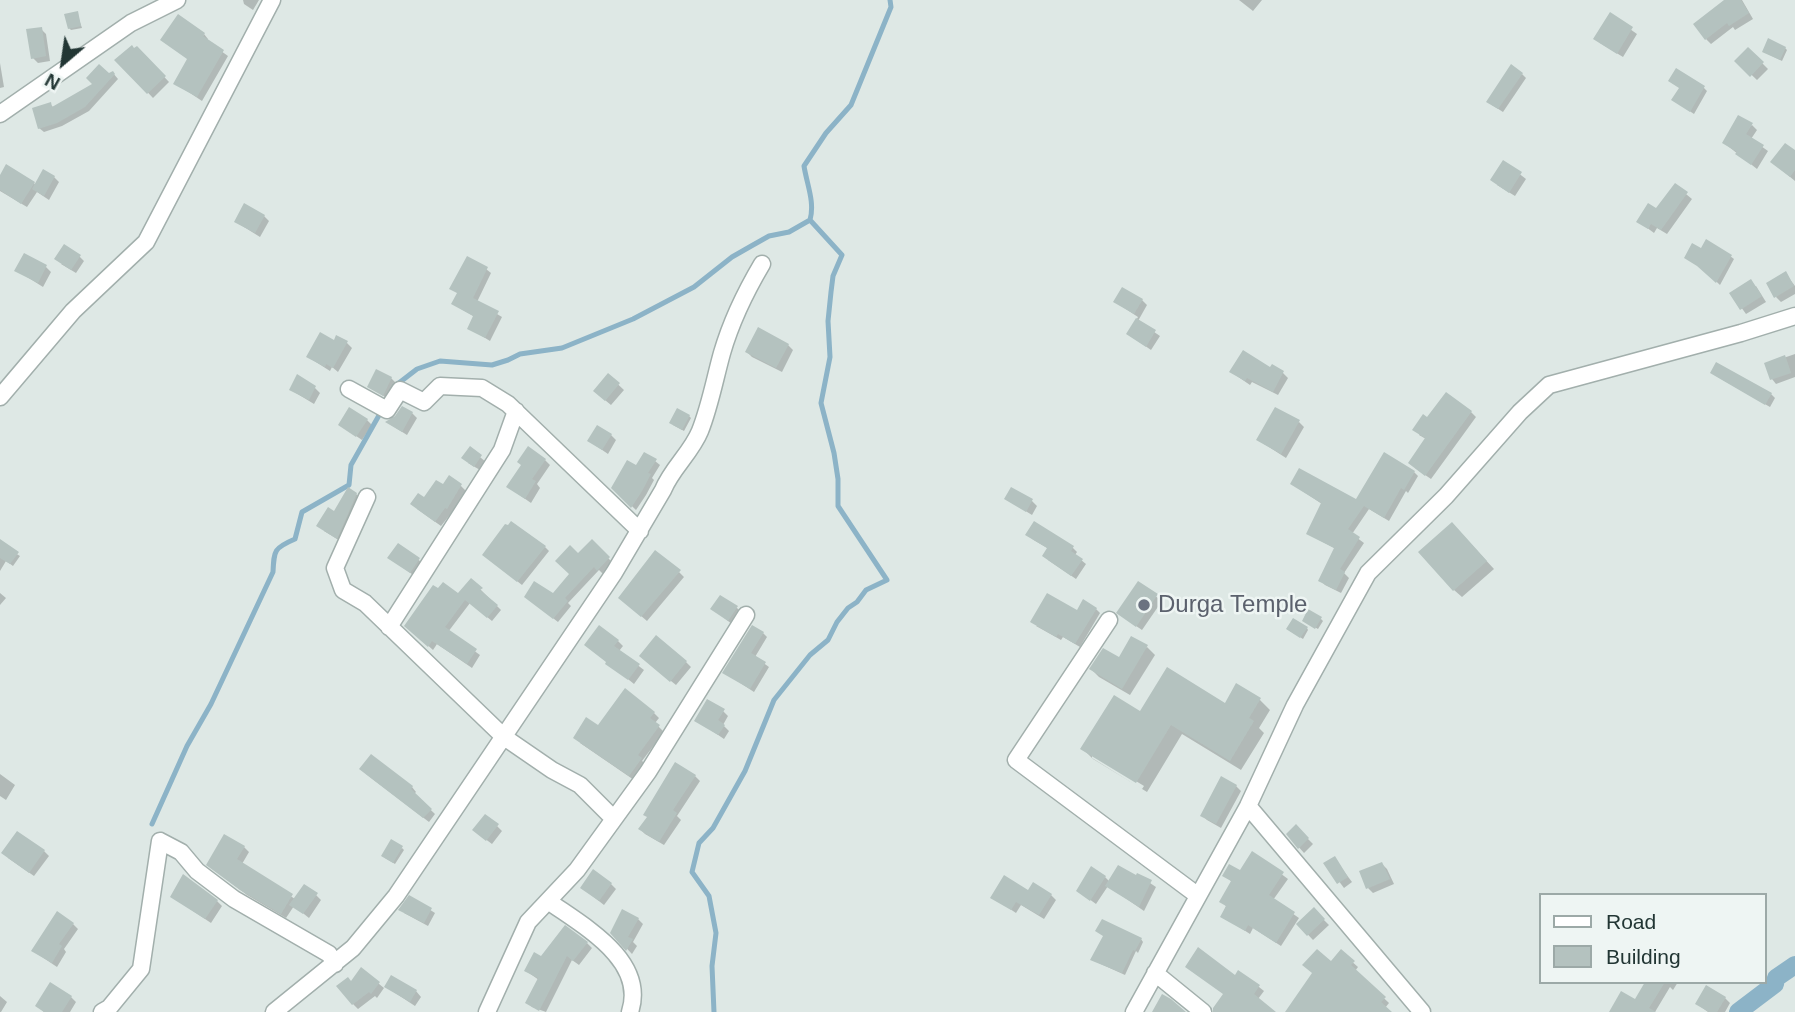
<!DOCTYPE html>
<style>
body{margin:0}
#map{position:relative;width:1795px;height:1012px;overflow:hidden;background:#dee8e5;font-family:Arial,sans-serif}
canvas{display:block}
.legend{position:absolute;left:1539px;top:893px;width:228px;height:91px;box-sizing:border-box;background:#eef5f3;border:2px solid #9ca9a7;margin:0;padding:9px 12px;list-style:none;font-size:21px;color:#223634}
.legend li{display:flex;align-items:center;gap:14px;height:35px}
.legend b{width:35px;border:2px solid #9ca9a7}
.north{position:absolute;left:28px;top:28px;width:70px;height:70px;-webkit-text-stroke:5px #eef5f3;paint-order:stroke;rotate:209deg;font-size:19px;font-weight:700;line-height:28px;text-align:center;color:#223634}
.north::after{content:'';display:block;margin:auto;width:24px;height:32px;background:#223634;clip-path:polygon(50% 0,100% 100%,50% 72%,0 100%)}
</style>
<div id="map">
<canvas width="1795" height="1012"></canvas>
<ul class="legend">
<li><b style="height:9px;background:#fff"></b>Road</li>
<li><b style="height:19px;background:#b4c2bf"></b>Building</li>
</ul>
<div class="north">N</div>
</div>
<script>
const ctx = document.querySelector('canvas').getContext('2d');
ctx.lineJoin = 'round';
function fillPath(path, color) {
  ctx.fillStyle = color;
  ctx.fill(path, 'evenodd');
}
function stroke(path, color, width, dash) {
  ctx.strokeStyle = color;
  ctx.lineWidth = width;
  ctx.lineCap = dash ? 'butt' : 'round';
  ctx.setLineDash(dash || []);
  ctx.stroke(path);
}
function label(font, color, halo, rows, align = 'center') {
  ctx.font = font + ' Arial,sans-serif';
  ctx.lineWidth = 5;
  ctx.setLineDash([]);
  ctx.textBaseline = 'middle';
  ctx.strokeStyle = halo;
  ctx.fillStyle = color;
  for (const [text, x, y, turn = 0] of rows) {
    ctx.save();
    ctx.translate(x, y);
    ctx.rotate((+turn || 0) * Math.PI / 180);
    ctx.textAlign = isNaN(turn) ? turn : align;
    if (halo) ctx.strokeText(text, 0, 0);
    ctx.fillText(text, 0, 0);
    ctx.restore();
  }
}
fillPath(new Path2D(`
 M243 0H259L253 10 244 4Z
 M1239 0H1262L1253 11Z
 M1727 0H1742L1753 19 1735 30 1733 27 1711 44 1706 39Z
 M77 13 82 28 71 30 69 28Z
 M1610 15 1637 34 1623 57 1600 43Z
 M41 29 46 34 50 61 38 63 33 58Z
 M204 34 208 39 207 41 228 56 202 101 175 83Z
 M137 48 169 82 153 98 117 60Z
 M1785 48 1787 50 1782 61 1766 53Z
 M1748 49 1768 69 1757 80 1737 61Z
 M0 63 4 87 0 88Z
 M113 73 118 79 89 111 62 126 44 132 39 128 50 104 54 108Z
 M1522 74 1526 78 1503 112 1492 105Z
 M1680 88H1704L1707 91 1694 114 1673 100Z
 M1752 125 1757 130 1751 139 1768 151 1757 169 1724 143Z
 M1795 152V181L1778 167Z
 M1504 162 1526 179 1515 196 1497 185Z
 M54 177 59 182 49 200 37 192 27 207 0 191V178L34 183 36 186Z
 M1675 185 1692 199 1667 234 1657 228 1654 233 1638 221 1657 210Z
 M264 216 269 221 260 237 236 222Z
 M79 256 84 261 76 273 61 264Z
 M1730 256 1734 259 1720 285 1703 269Z
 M46 267 51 272 43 287 16 270Z
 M486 269 491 273 477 302 502 317 490 341 469 328 475 317 458 307 459 294 451 288Z
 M1786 274 1795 286V294L1781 302 1776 297Z
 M1756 286 1766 302 1746 314 1731 293Z
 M1142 300 1147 305 1138 321 1160 336 1151 350 1128 334 1138 317 1115 302Z
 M334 342 347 343 352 348 338 372 332 367 330 371 308 357Z
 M788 345 793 350 782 372 752 357 747 352Z
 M1795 354V377L1776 384 1772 379 1766 364Z
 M1271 369 1283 373 1288 378 1278 395 1252 382 1250 385 1231 372Z
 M609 376 624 390 611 405 600 396Z
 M1716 376 1771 394 1775 398 1770 407Z
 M391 378 396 383 388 399 369 386Z
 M315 388 320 393 314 404 291 390Z
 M1471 412 1476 417 1431 479 1415 468 1426 439 1419 435 1427 419Z
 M412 413 417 418 407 435 388 423Z
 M689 416 691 418 684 431 673 425Z
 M367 420 372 425 362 440 340 425Z
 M1299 422 1304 427 1286 458 1258 440Z
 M611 435 616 440 608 454 589 441Z
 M470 449 486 462 480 470 468 463Z
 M545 460 550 465 537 484 540 488 531 503 508 487 522 465Z
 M655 461 660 465 652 478 654 480 646 495 636 510 613 488 637 468Z
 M1414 472 1418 476 1408 493 1406 491 1389 521 1369 509 1352 534 1364 543 1344 573 1349 578 1341 593 1325 585 1320 580 1336 549 1308 534 1322 504 1292 484 1356 501Z
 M461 486 466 491 460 499 461 501 441 526 417 509 443 487Z
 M356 494 361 499 342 542 324 531 334 513Z
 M1006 499 1032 501 1037 506 1032 515Z
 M1460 532 1494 569 1462 597 1454 590Z
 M1032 539 1073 548 1077 552 1075 555 1086 564 1076 579 1048 560 1049 549Z
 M592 542 613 563 603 574 599 570 568 603 571 606 558 622 531 601 553 595 571 574 578 555Z
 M0 544 20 556 13 566 6 561 0 571Z
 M398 545 424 564 416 577 395 562Z
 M545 547 549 551 522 585 489 559Z
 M679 572 684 577 647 621 626 603Z
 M471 580 501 610 492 621 470 603 448 632 480 655 472 668 437 644 433 650 411 630 458 595Z
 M1138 583 1162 601 1142 630 1123 617Z
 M0 593 6 598 0 605Z
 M737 608 742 613 733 625 713 609Z
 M1096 609 1100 613 1080 647 1063 637 1061 640 1036 626Z
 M1321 619 1323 621 1318 629 1306 622Z
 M1307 628 1308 630 1303 639 1290 631Z
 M763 633 767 637 755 657 769 667 754 692 725 673Z
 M618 641 623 646 619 651 644 670 634 684 591 649Z
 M1147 647 1155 655 1130 695 1099 677 1091 669 1119 660Z
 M646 661 686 662 691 667 676 685Z
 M1260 700 1270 710 1259 728 1264 733 1241 770 1182 734 1147 792 1093 759 1083 749 1140 714ZM1092 754 1144 786 1142 789 1092 758Z
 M723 711 728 716 723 725 729 731 724 739 696 720Z
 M654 713 659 718 655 723 664 732 642 761 646 764 634 780 580 743 598 727Z
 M0 774 15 785 6 800 0 796Z
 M366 774 412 787 416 792 414 794 435 814 429 822Z
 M695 776 700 781 677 816 681 820 664 845 645 834 640 829Z
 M1236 786 1241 791 1221 828 1207 820 1202 815Z
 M497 826 502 831 492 844 480 835Z
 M1296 827 1313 844 1304 853 1288 835Z
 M244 847 249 852 242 864 295 899 316 895 321 900 309 918 294 906 286 918 247 895 214 870Z
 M402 848 404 850 395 864 385 858Z
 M44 851 49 856 34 876 8 858Z
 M1253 853 1288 879 1273 900 1299 918 1281 946 1253 928 1250 934 1222 916 1226 906 1221 901 1232 882 1225 875 1240 872Z
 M1334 858 1352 882 1344 888 1326 864Z
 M1382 864 1387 869 1394 884 1373 893 1368 888Z
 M1138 875 1156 887 1144 911 1108 886 1096 904 1078 891 1105 877 1110 882 1137 878Z
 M611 884 616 889 604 905 582 888Z
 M1029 893 1051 895 1056 900 1044 919 1021 905 1016 913 992 897Z
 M172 897 217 901 222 906 211 923Z
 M410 897 435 913 428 926 404 913Z
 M1314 910 1329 925 1313 940 1298 924Z
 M638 919 643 924 633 942 637 946 632 954 612 933Z
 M73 924 78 929 64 949 66 952 57 967 33 951Z
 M1141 939 1143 942 1138 953 1136 951 1125 975 1092 960Z
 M587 943 592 948 579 965 572 960 546 1012 532 1007 527 1002 539 980 526 971 541 958Z
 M1341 952 1358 967 1355 971 1389 1003 1385 1008 1389 1012H1312Z
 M362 970 384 988 377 998 375 996 358 1009 353 1004 352 983Z
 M1235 977 1259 987 1264 991 1258 999 1273 1012H1214Z
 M1647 982H1678L1673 990 1670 987 1655 1012H1616L1635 1002Z
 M386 987 416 991 421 997 415 1006Z
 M0 996 7 1002 1 1012H0Z
 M71 997 76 1002 70 1012H44L37 1006Z
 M1725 998 1730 1003 1725 1012H1708L1697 1004Z`), '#0003');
stroke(new Path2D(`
 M395 386 417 369 440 361 492 365 508 360 520 354 562 348 633 319 694 287 732 257 753 245 769 236 789 232 810 220
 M152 824 187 746 211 704 273 572C274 550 274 548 295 539L302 512 349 485 351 465 382 410
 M714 1012 712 966 716 933 709 896 692 872 699 843 713 828 745 771 774 700 810 655 828 640 837 622 848 608 857 602 866 590 887 580 838 506V479L834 453 821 403 830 357 828 321 831 292 833 276 842 255 810 220C815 202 807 185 804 166L826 133 851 105 891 7 890 0`), '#8cb3c7', 5);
stroke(new Path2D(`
 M1738 1012 1775 984 1776 978 1795 965`), '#8cb3c7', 18);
fillPath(new Path2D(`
 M1724 0H1741L1749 13 1729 26 1727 23 1705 40 1693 24Z
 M78 11 81 26 68 29 64 14Z
 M1610 12 1633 27 1617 54 1593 39Z
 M178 14 205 33 203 36 224 50 197 97 173 84 187 59 160 40Z
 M42 27 46 56 31 59 26 29Z
 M1768 38 1786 47 1780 60 1762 52Z
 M132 45 134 48 137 46 166 76 147 94 114 60Z
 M1748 47 1764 62 1750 77 1734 61Z
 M99 64 109 73 113 71 115 74 85 107 57 123 38 129 32 108 51 102 52 107 92 84 86 78Z
 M1511 64 1523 73 1498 109 1486 102Z
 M1676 68 1705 86 1690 112 1671 100 1679 88 1668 81Z
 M1738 115 1753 123 1746 134 1764 145 1751 165 1735 154 1737 152 1722 143Z
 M1785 143 1795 150V170L1790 177 1770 162Z
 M1503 160 1522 172 1509 193 1490 180Z
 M6 164 35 182 21 204 0 190V175Z
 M43 169 55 176 44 196 32 189Z
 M1675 183 1688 192 1661 230 1651 224 1648 229 1636 222 1648 203 1656 208Z
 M244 203 265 215 255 233 234 222Z
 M1706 239 1732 255 1716 283 1697 266 1684 258 1692 243 1701 248Z
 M64 244 81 255 71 270 54 259Z
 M24 253 47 265 38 283 14 271Z
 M467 256 488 267 473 298 499 311 485 338 467 329 473 316 451 304 457 293 449 289Z
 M1786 271 1794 286 1774 298 1766 283Z
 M1751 279 1762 296 1740 310 1729 293Z
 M1122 287 1143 299 1134 314 1113 302Z
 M1136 318 1156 330 1146 347 1126 334Z
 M758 327 789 344 776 368 745 352Z
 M320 332 334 340 336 335 348 341 333 368 326 364 325 367 306 357Z
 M1243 350 1270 367 1272 364 1284 371 1273 392 1247 378 1245 381 1229 372Z
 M1785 355 1791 373 1770 380 1764 363Z
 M1716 362 1772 393 1765 405 1710 373Z
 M376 369 392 377 383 396 367 387Z
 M608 373 620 383 605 401 593 391Z
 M297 374 316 386 309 400 289 390Z
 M1446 392 1472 411 1425 476 1408 463 1425 438 1412 430 1423 414 1427 417Z
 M402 406 413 412 402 432 385 422 395 416Z
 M349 407 368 419 356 437 338 425Z
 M1275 407 1300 420 1281 454 1256 440Z
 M677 408 690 415 682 430 669 423Z
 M597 425 612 434 602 450 587 441Z
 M470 446 482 455 474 467 461 458Z
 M528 446 546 459 532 479 536 481 525 499 506 487 521 465 517 462Z
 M644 452 657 459 648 473 651 474 642 491 631 508 611 488 627 460 636 465Z
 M1384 452 1415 471 1404 490 1401 488 1384 518 1364 506 1348 529 1360 537 1340 569 1345 572 1336 590 1318 581 1334 548 1306 534 1321 503 1290 484 1299 468 1356 499Z
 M449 475 462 484 447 509 445 508 435 522 410 504 418 493 424 497 436 480 443 484Z
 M348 487 357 493 337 539 316 526 328 507 334 511Z
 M1011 487 1033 499 1026 512 1004 499Z
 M511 521 546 546 517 582 482 555 505 524 508 525Z
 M1034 521 1074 546 1071 551 1083 559 1071 576 1042 556 1047 548 1025 535Z
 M1452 522 1487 561 1453 591 1418 552Z
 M0 539 19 552 10 564 0 558Z
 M592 539 610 557 597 571 594 567 565 598 568 601 553 619 524 597 534 581 553 593 569 574 555 561 570 545 578 553Z
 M398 543 420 558 410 573 387 558Z
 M655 550 681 570 641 617 618 598Z
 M471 578 483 588 480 590 498 605 487 618 465 600 445 627 477 649 467 664 432 641 428 647 404 626 433 585 438 588 443 582 458 593Z
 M1138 581 1158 594 1136 627 1116 613Z
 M1047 593 1077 610 1083 599 1097 608 1075 644 1058 634 1056 637 1030 622Z
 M720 595 738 606 728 621 710 609Z
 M1308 609 1322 617 1315 629 1302 621Z
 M1293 618 1308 627 1300 638 1286 629Z
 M599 625 619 640 614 646 640 664 628 680 605 664 606 662 584 645Z
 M752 625 764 632 751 653 766 662 750 689 722 673Z
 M656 635 687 661 670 682 639 656Z
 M1131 636 1148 645 1122 689 1089 669 1103 648 1119 657Z
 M1167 667 1225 703 1236 683 1261 698 1249 718 1254 721 1230 761 1171 725 1136 783 1080 749 1114 695 1140 711Z
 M625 688 655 712 650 718 660 725 638 755 642 758 629 776 573 738 586 717 598 725Z
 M707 699 725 709 718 720 725 725 718 735 694 721Z
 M371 754 413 786 411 789 432 809 423 818 359 769Z
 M675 762 696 775 673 810 677 813 659 842 638 829 647 817 643 815Z
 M1221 776 1237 785 1216 824 1200 816Z
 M485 814 499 824 486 841 472 830Z
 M1296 824 1309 838 1298 849 1286 834Z
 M17 831 45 850 29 873 1 853Z
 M224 834 245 846 237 859 293 894 281 914 240 890 206 865Z
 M391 839 403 846 393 863 381 856Z
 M1252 851 1284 872 1269 895 1295 912 1276 943 1248 925 1245 931 1220 917 1226 906 1219 902 1231 881 1222 876 1229 864 1240 870Z
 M1335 856 1348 877 1337 884 1323 863Z
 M1382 862 1390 879 1366 889 1359 871Z
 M1118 865 1136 875 1137 873 1152 880 1139 907 1105 886Z
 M1091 866 1106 876 1090 901 1076 891Z
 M593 869 612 883 599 901 580 888Z
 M183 874 218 900 205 919 170 897Z
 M1004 875 1028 890 1033 882 1052 894 1039 915 1016 902 1011 910 990 898Z
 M304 884 318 893 303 914 289 905Z
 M409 895 432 908 424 923 398 910Z
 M1314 907 1325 919 1307 936 1296 924Z
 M622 909 639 918 628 937 633 939 626 951 610 933Z
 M57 911 74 923 59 944 62 946 52 963 31 951Z
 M1102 919 1142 938 1135 951 1133 950 1122 973 1090 960 1103 936 1095 931Z
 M565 925 588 942 573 961 567 956 539 1011 525 1003 538 978 524 971 534 952 541 956Z
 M1198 947 1235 975 1238 970 1260 985 1254 994 1276 1012H1213V1008L1223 994 1185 967Z
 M1317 949 1331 961 1341 949 1355 961 1351 965 1386 997 1381 1002 1392 1012H1285L1312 973 1302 965Z
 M361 967 380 982 371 994 369 992 352 1005 336 986 348 977 351 981Z
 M391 975 417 990 410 1002 384 987Z
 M50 982 72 996 62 1012H44L35 1006Z
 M1645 982H1665L1649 1008 1656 1012H1609L1621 991 1635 999Z
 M1706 985 1726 997 1717 1012H1709L1695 1004Z
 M1162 994 1171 999 1186 1012H1152Z`), '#b4c2bf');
const street = new Path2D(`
 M0 114 131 23 177 0
 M349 389 387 410 400 390 424 402 440 386 482 388 508 404 640 531
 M0 397 73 311 146 242 272 0
 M367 497 335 568 343 590 365 603 504 737 552 770 580 785 613 818
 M1109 620 1016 760 1197 895
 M389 627 502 450 516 411
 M1248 806 1422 1012
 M548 901C583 926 647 960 630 1012
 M1155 973 1203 1012
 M102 1012 109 1008 141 969 160 841 181 852 197 871 234 899 329 954 335 964
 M274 1012 353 948 396 896 614 573 663 490C672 468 691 453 700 431 710 406 715 378 722 353 731 322 746 291 762 264
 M487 1012 528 922 577 870 648 772 746 615
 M1134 1012 1248 806 1295 705 1368 573 1446 496 1520 412 1549 385 1741 333 1795 316`);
stroke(street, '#a2afac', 19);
stroke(street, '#fff', 16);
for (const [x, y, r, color] of [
 [1144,605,7,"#6b7280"]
]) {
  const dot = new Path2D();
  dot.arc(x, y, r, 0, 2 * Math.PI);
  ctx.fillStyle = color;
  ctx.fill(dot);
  stroke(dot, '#eef5f3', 2.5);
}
label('24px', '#5b616d', '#eef5f3', [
 ["Durga Temple",1158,605]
], 'left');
</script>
